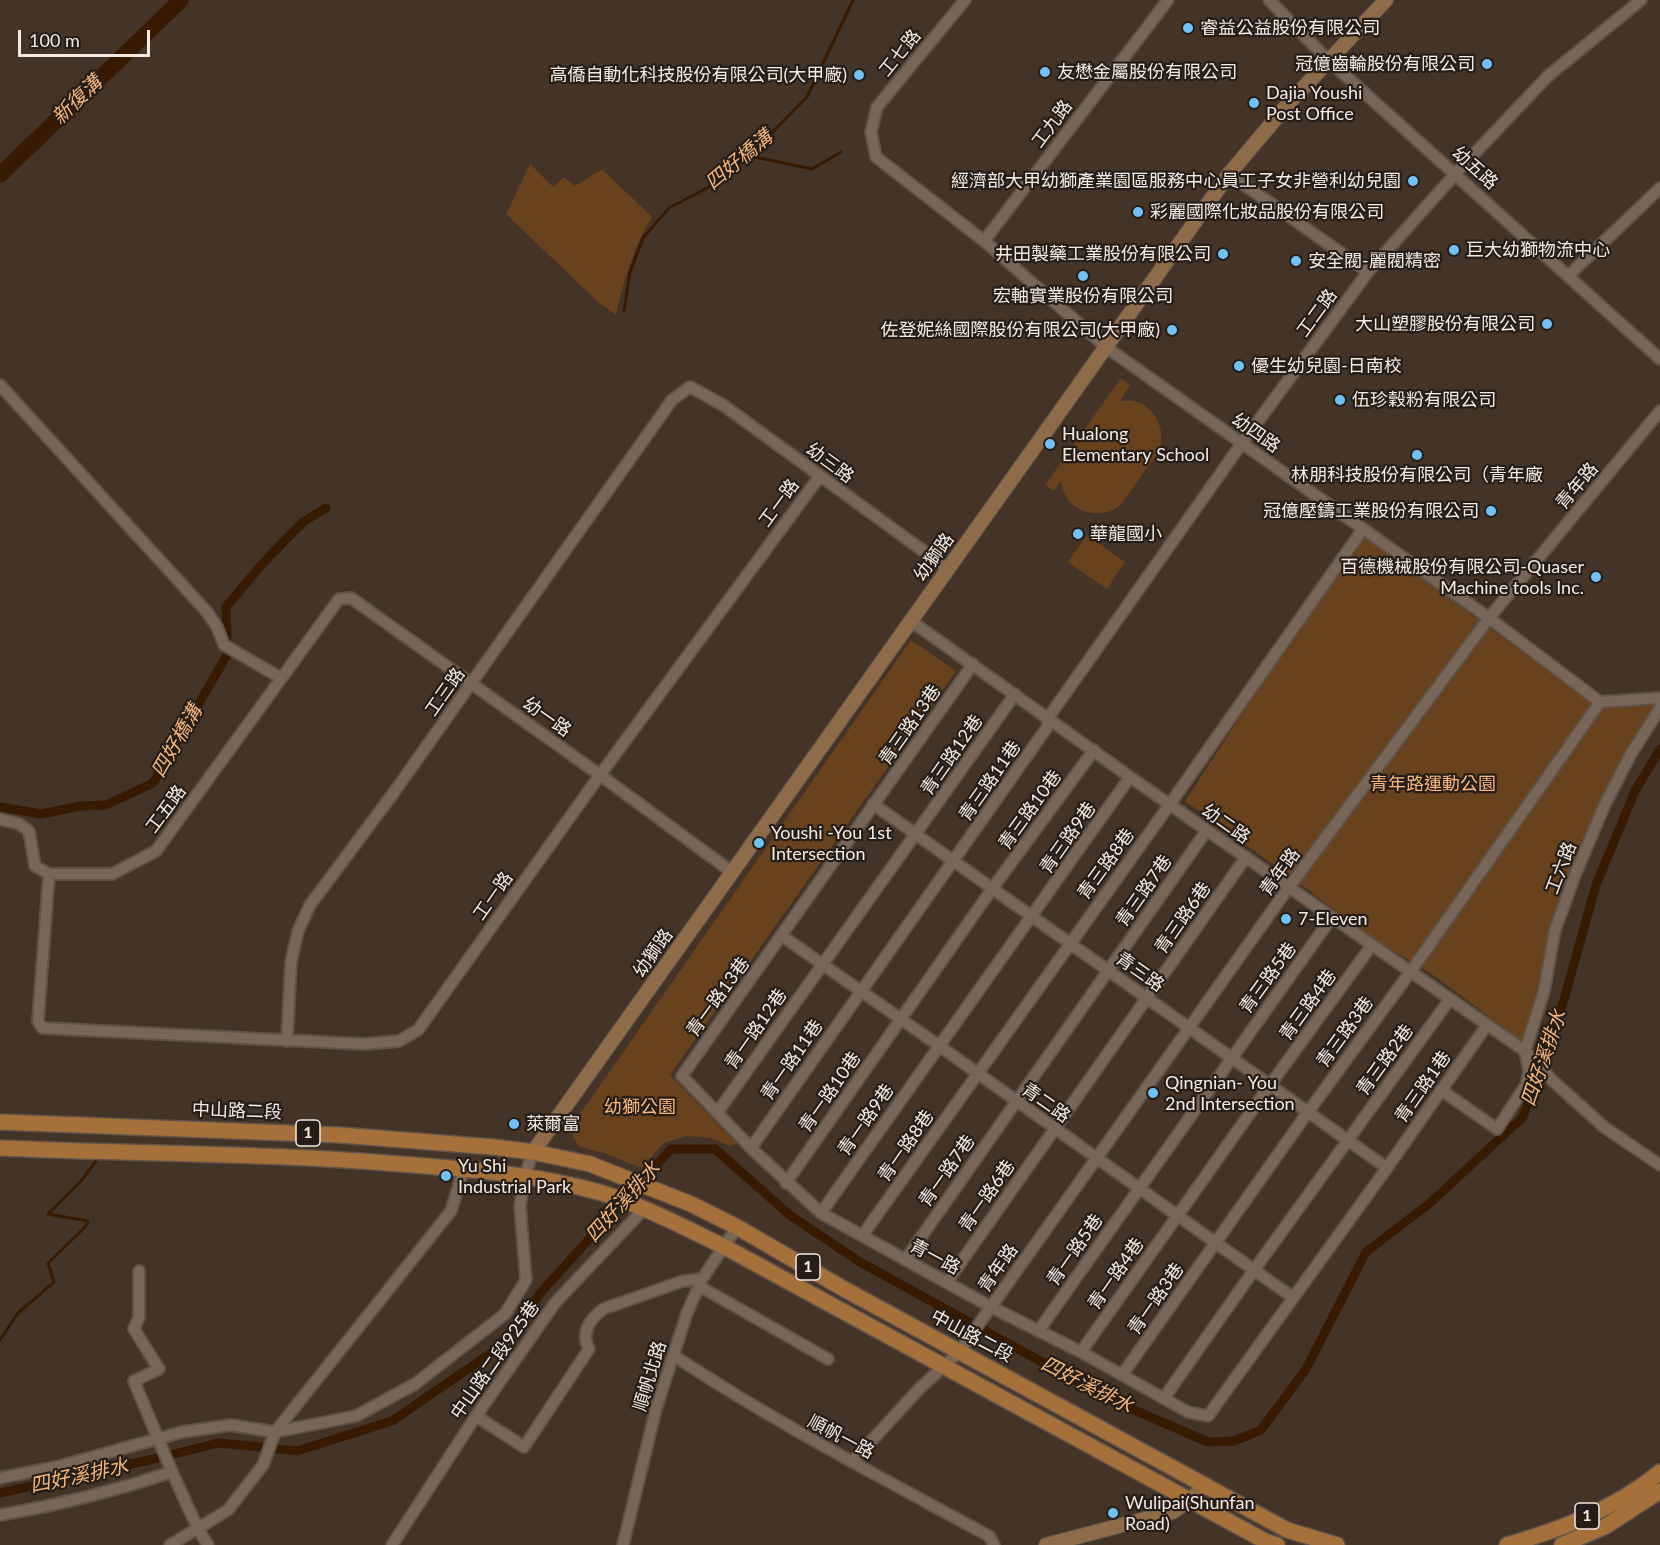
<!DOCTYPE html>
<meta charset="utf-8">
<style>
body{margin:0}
#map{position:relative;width:1660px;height:1545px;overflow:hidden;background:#443428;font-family:Lato,sans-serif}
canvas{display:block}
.scale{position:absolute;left:18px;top:30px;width:132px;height:27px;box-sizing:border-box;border:3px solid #f4eae2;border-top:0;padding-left:8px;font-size:18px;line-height:21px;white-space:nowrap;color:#f4eae2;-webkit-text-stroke:4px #251e18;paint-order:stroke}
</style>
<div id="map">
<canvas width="1660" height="1545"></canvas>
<div class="scale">100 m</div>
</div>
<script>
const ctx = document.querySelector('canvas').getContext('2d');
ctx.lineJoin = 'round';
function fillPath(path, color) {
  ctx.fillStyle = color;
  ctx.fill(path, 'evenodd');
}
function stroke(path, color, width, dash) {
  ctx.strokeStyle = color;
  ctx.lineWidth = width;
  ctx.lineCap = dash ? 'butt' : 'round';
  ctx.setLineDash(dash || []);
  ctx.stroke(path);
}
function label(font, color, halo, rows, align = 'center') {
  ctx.font = font + ' Lato,"Noto Sans TC",sans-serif';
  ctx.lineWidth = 4.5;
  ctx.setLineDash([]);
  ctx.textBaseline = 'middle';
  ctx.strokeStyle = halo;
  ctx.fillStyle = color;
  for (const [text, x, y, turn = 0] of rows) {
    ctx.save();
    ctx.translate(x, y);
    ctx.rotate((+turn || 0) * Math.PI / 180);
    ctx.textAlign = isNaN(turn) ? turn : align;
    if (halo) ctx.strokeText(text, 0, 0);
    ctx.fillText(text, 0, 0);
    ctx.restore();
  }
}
fillPath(new Path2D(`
 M530 164 553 187 564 177 575 186 602 169 652 217C633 247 624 281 616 315L598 302 506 214Z
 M1121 378 1130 385 1120 401C1124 401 1129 400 1134 401 1155 406 1168 432 1158 452 1152 463 1143 472 1137 482 1130 492 1124 504 1113 510 1096 518 1073 511 1065 495 1063 491 1062 485 1061 481L1054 491 1045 485Z
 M1087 535 1125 562 1107 589 1068 562Z
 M1365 537 1592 703 1656 704 1634 746 1611 780 1592 821 1550 929 1538 986 1522 1042 1436 977 1358 929 1310 891 1185 801C1243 712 1302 623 1365 537Z
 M911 640 956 671 670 1075 737 1144 730 1146 711 1138 687 1136 664 1143 641 1168 604 1153 580 1147 573 1138V1124Z`), '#68411d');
stroke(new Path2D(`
 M750 156 812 169 841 152
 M624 311 630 272 643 238 669 208 707 188 749 156 807 97 853 0
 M0 1340 18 1313 54 1282 48 1263 85 1227 88 1221 48 1214 81 1181 96 1161`), '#371a00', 3);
stroke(new Path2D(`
 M227 638 226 607 263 563 303 522 326 508
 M0 807 42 814 80 806 106 805 153 783 227 655
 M277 1449 297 1451 392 1421 497 1349 543 1290 671 1149H715L791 1216 860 1262 1109 1399 1208 1442 1234 1441 1261 1430 1306 1369 1366 1252 1430 1203 1523 1117 1563 1003 1596 885 1635 791 1660 749
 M174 1454 218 1443 261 1447
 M0 1493 158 1458`), '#371a00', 9);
stroke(new Path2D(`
 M0 175 181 0`), '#371a00', 16);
const street = new Path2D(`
 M965 0 877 107 871 132 876 157 984 241 1106 347 1489 618 1600 702 1660 698
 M1269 0 1328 60 1660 359
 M1229 174 1368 272
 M984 241 1168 0
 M1569 275 1660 188
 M0 385 207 612 217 627 224 645 281 678
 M911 621 1130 777 1525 1051 1553 1081 1604 1127 1660 1165
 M973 664 682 1076 751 1148 821 1213 991 1307 1081 1352 1188 1412 1208 1416 1387 1168 1487 1025
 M873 804 1387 1168
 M0 819 19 824 29 831 35 866 49 874
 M732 872 600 775 351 598 339 599 156 851 112 874H49L38 1021 42 1028 364 1044 399 1041 418 1030 600 775 820 476
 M782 936 938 1045 1292 1297
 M287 1041 291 962 298 931 310 905 392 795 672 400 690 387 723 405 948 569
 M1441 1090 1497 1129 1526 1085 1529 1072 1525 1051 1544 991 1555 930 1575 875 1605 804 1631 754 1660 708
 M717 1113 1015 694
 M751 1148 1048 726V718L1242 443 1368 272 1456 173 1548 76 1641 0
 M786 1183 992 889 1094 750
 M821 1213C923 1067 1028 923 1130 777
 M862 1236 1170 804 1363 529
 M905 1260 1207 830
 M139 1271V1317L134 1329 159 1369 134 1381 172 1472 198 1529 208 1545
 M947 1282 1246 857
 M699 1286 828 1359
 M1039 1330 1332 917
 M1081 1352 1270 1085 1372 945
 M673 1355C774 1422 882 1478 989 1536L994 1545
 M1122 1375 1308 1112 1414 967 1600 702
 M1164 1398 1254 1270 1450 999
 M476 1416 524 1447 589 1349C580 1333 590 1319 603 1309L683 1281 702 1279
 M852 1462 919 1389 959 1352 1289 887 1489 618 1660 411
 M0 1478 60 1466 182 1432 231 1425 275 1432 356 1416 415 1384 505 1314 526 1280 520 1206 525 1175 533 1152
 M0 1515C59 1505 115 1491 172 1472
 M170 1545 228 1510 263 1465 275 1432 451 1211 464 1168
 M392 1545 476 1416 555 1303 644 1209
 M623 1545 656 1409 687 1313 702 1279 737 1227`);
const secondary = new Path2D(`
 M533 1152 1229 174 1288 104 1386 0
 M1046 1545 1172 1512 1191 1500 1204 1485`);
const primary = new Path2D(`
 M0 1122 340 1135 493 1147 533 1152 590 1164 691 1204 737 1227 844 1289 1287 1530 1337 1545
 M0 1148C133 1154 267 1153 400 1164 468 1169 536 1174 602 1193 644 1206 683 1227 723 1246L1265 1541 1277 1545
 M1507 1545C1562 1529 1615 1509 1660 1472
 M1562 1545 1606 1526 1660 1491`);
stroke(street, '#5f5247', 14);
stroke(secondary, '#5f5247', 16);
stroke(primary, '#5f5247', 18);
stroke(street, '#786759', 10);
stroke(secondary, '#8f6c49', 14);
stroke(primary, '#a6703a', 15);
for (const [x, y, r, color] of [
 [1188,28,6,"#71c1f5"],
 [1487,64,6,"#71c1f5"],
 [1045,72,6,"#71c1f5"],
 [859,75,6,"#71c1f5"],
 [1254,103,6,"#71c1f5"],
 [1413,181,6,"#71c1f5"],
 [1138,212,6,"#71c1f5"],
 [1454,250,6,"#71c1f5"],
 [1223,254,6,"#71c1f5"],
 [1296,261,6,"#71c1f5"],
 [1083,276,6,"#71c1f5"],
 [1547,324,6,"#71c1f5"],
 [1172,330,6,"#71c1f5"],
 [1239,366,6,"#71c1f5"],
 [1340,400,6,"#71c1f5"],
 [1050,444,6,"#71c1f5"],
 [1417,455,6,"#71c1f5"],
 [1491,511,6,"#71c1f5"],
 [1078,534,6,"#71c1f5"],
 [1596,577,6,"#71c1f5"],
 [759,843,6,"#71c1f5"],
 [1286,919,6,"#71c1f5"],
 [1153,1093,6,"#71c1f5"],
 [514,1124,6,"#71c1f5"],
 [446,1176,6,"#71c1f5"],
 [1113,1513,6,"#71c1f5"]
]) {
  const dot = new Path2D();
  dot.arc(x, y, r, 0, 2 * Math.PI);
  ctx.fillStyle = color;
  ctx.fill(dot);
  stroke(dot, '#251e18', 2);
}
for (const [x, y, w] of [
 [308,1133,24],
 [808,1267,24],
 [1587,1516,24]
]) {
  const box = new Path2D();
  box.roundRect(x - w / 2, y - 13, w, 26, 4.5);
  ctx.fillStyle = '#251e18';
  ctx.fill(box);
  stroke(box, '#f4eae2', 1.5);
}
label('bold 16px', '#f4eae2', null, [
 ["1",308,1133],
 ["1",808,1267],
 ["1",1587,1516]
]);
label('18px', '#f4eae2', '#251e18', [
 ["睿益公益股份有限公司",1200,28],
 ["冠億齒輪股份有限公司",1475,64,"right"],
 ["友懋金屬股份有限公司",1057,72],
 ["高僑自動化科技股份有限公司(大甲廠)",847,75,"right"],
 ["Dajia Youshi",1266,93],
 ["Post Office",1266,114],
 ["經濟部大甲幼獅產業園區服務中心員工子女非營利幼兒園",1401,181,"right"],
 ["彩麗國際化妝品股份有限公司",1150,212],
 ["巨大幼獅物流中心",1466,250],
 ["井田製藥工業股份有限公司",1211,254,"right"],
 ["安全閥-麗閥精密",1308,261],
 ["宏軸實業股份有限公司",1083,296,"center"],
 ["大山塑膠股份有限公司",1535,324,"right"],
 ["佐登妮絲國際股份有限公司(大甲廠)",1160,330,"right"],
 ["優生幼兒園-日南校",1251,366],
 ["伍珍穀粉有限公司",1352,400],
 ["Hualong",1062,434],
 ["Elementary School",1062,455],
 ["林朋科技股份有限公司（青年廠",1417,475,"center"],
 ["冠億壓鑄工業股份有限公司",1479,511,"right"],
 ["華龍國小",1090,534],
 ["百德機械股份有限公司-Quaser",1584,567,"right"],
 ["Machine tools Inc.",1584,588,"right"],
 ["Youshi -You 1st",771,833],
 ["Intersection",771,854],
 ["7-Eleven",1298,919],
 ["Qingnian- You",1165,1083],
 ["2nd Intersection",1165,1104],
 ["萊爾富",526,1124],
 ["Yu Shi",458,1166],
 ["Industrial Park",458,1187],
 ["Wulipai(Shunfan",1125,1503],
 ["Road)",1125,1524]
], 'left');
label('18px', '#f4eae2', '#251e18', [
 ["工七路",900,53,-51],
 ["工九路",1052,124,-53],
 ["幼五路",1475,168,42],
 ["工二路",1317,313,-54],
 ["幼四路",1256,433,35],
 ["幼三路",830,463,36],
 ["青年路",1577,486,-50],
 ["工一路",779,503,-54],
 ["幼獅路",934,557,-54],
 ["工三路",445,692,-55],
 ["幼一路",547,717,35],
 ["青三路13巷",910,725,-55],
 ["青三路12巷",952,755,-55],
 ["青三路11巷",990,781,-55],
 ["工五路",166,809,-54],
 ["青三路10巷",1030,810,-54],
 ["幼二路",1226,824,35],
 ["青三路9巷",1068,838,-55],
 ["青三路8巷",1106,864,-54],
 ["工六路",1561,868,-69],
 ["青年路",1280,872,-54],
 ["青三路7巷",1144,891,-55],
 ["工一路",493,896,-55],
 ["青三路6巷",1183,918,-55],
 ["幼獅路",653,953,-55],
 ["青三路",1140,972,35],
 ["青三路5巷",1268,978,-54],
 ["青一路13巷",718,997,-54],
 ["青三路4巷",1308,1005,-54],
 ["青一路12巷",756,1029,-55],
 ["青三路3巷",1345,1032,-54],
 ["青一路11巷",792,1060,-55],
 ["青三路2巷",1385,1060,-54],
 ["青三路1巷",1423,1087,-55],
 ["青一路10巷",830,1092,-55],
 ["青二路",1046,1103,35],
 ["中山路二段",237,1111,2],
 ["青一路9巷",866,1120,-55],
 ["青一路8巷",906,1146,-55],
 ["青一路7巷",947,1171,-55],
 ["青一路6巷",987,1196,-55],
 ["青一路5巷",1075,1250,-55],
 ["青一路",935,1257,28],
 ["青年路",998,1268,-55],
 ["青一路4巷",1116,1274,-55],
 ["青一路3巷",1156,1299,-55],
 ["中山路二段",972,1336,28],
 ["中山路二段925巷",495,1360,-55],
 ["順帆北路",650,1376,-73],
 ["順帆一路",841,1437,28]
]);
label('18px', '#fab77f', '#251e18', [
 ["青年路運動公園",1433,784],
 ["幼獅公園",640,1107]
]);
label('italic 20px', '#f6b47c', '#251e18', [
 ["新復溝",77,100,-44],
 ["四好橋溝",739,160,-40],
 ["四好橋溝",177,741,-60],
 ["四好溪排水",1544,1058,-71],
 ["四好溪排水",623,1202,-48],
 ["四好溪排水",1087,1385,27],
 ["四好溪排水",79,1476,-12]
]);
</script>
